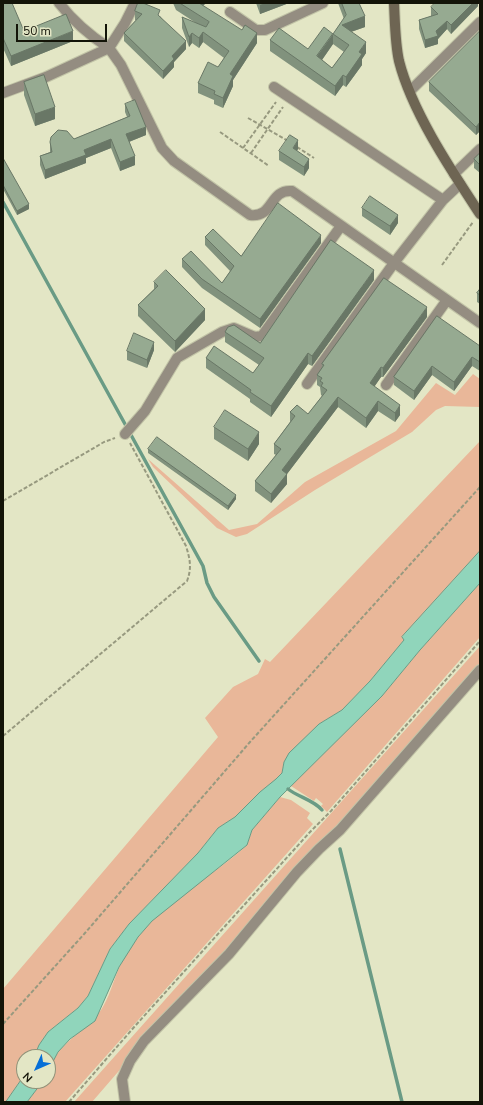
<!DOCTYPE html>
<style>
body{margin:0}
#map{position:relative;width:483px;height:1105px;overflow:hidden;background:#e3e6c5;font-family:"Nunito Sans",sans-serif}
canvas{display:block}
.frame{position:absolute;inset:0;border:4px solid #131408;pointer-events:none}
.north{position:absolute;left:16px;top:1049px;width:40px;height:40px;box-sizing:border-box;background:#e3e6c5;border:1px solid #909279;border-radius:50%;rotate:225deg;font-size:11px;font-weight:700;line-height:16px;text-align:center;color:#131408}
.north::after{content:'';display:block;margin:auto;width:14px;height:18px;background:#066fd7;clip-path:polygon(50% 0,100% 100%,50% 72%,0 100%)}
.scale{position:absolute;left:16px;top:24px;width:91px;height:18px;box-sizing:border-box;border:2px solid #131408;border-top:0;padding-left:5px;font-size:12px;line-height:14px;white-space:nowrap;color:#131408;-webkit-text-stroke:3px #e3e6c5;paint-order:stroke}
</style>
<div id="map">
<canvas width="483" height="1105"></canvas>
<div class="frame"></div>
<div class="north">N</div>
<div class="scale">50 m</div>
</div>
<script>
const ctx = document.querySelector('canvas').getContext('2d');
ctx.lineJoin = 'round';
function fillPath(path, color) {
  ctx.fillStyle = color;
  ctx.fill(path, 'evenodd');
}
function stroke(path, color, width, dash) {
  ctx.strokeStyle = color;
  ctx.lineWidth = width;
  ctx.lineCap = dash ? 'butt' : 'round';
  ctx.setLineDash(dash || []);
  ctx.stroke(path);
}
fillPath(new Path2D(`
 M473 374 480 379V407L445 406 436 410 412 432 315 490 247 534 236 537 217 528 153 467 148 459 229 530 257 524 305 482 396 431 436 383 455 395Z
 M480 441V551L402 637 404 640 370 681 342 710 319 724 284 762 282 773 276 780 260 792 235 817 218 828 198 853 129 924 110 949 88 996 78 1008 48 1032 39 1045 34 1057H24V1076L6 1102H3V989L218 737 205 718 233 687 258 674 265 659 270 662Z
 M480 583V637L327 812 321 806 323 804 316 798 314 801 291 786 333 743 382 696 420 650Z
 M480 646V666L247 927 195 983 92 1102H74Z
 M280 797 291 800 310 813 307 818 313 824 65 1102H27L43 1081H48C48 1048 83 1034 101 1010 109 998 113 982 119 968 123 958 131 946 138 937 165 900 214 876 247 845L252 830Z`), '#e9b799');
const water = new Path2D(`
 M480 551V583L420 650 382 696 280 797 252 830 247 845 152 921 138 937 119 967 95 1021 70 1039 58 1052 48 1071V1057H34L39 1045 48 1032 78 1008 88 996 110 949 129 924 198 853 218 828 235 817 260 792 276 779 282 773 284 762 289 753 319 724 342 710 370 681 404 640 402 637Z
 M24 1076V1081H43L27 1102H6Z`);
fillPath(water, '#90d5bb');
stroke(water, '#6a9b85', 1);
stroke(new Path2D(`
 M3 202 203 566 207 583 214 597 259 661
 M288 789C298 797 314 800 322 810
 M340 849 402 1102`), '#6a9b85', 3.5);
const minor = new Path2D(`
 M59 3C73 21 89 35 109 48
 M135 3 125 23 109 48 121 65 162 148 174 161 250 215C274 218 269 189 292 191L480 323
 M230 12 256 30H265L323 3
 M274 87 443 200
 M410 91 480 22
 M3 93 46 77 109 48
 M454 174 480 149
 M307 384 394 263 443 200 460 184
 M386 385 447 300
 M125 434 145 411 177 358 222 332 234 328 255 337 262 336 341 226
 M125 1102 122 1079 130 1061 144 1041 229 954 297 872 319 849 340 830 480 670`);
const secondary = new Path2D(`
 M394 3C395 22 395 43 399 61 412 112 451 170 480 214`);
stroke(minor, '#c2c4a7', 12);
stroke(secondary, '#c2c4a7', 12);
stroke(new Path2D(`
 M248 118 288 141
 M220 132 269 166
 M297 147 314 158
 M243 148 276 102
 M251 153 283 107
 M442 265 473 222
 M3 501 104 442 115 438
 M3 736 187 581C192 568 190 559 186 546L130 443
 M3 1024 85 933 250 742 480 487
 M69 1102 135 1026 310 832 331 811 480 641`), '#97997f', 2, [4, 2]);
stroke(minor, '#948d81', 10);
stroke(secondary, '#6e6553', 10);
fillPath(new Path2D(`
 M3 3 24 31 73 41 11 66 3 48Z
 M173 3H206L203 6 257 43 233 80V86L223 108 214 104V100L198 93V83L218 67 224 58 203 42 199 48 192 43 189 47 182 28V17L196 23 176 10Z
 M256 3H289L260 14Z
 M338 3H359L365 27 351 32 366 53 362 59V65L346 87 343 85 335 96 270 51V40L308 49 333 34 344 19ZM333 44 344 52 332 68 322 60Z
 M478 3V6L451 34 447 29 438 39V44L425 48 419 29V20L431 16V7Z
 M135 11 160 16 186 49 174 62V67L163 79 124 41V33L136 20H135Z
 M480 31V131L476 135 429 91V82Z
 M24 82 55 119 35 126 24 95Z
 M125 104 146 135 129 142 135 165 120 171 111 148 86 158V163L45 179 40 165V156L50 152V142L74 139 127 117 125 112Z
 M298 149 297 151 309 168 304 176 279 160V151Z
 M480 153V173L474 168V159Z
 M3 158 29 209 17 215 3 189Z
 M362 208 398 223 390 235 362 216Z
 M205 237 241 256 321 243 260 328 202 288 182 267V259L222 283 230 271 205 245Z
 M374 280 312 366 308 364 271 417 250 402V399L206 368V358L253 373 259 365 225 342V332L260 343Z
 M154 282 205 320 175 352 138 316V305L154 289Z
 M480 289V304L477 302V293Z
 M427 317 383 377H381L374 387 400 415 395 422 378 411 366 428 338 407 287 474V484L271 503 255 491V481L276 455 274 454V444L290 422V412L308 414 322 396 321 395 320 387 317 385V375L322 367V364Z
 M480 346V371L472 366 454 391 432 375 414 400 394 385V377Z
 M154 350 147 368 127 360V351Z
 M214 427 259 444 248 461 214 439Z
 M148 449 236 499 228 510 148 453Z`), '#81927d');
fillPath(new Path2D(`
 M201 3H206L201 7Z
 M265 3H289L260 14V5Z
 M473 3H478V6L451 34V25Z
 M365 16V27L342 35V25Z
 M447 21V29L438 39V44L425 48V40L436 31Z
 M73 31V41L11 66V56Z
 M203 32V42L199 48V38Z
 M192 33V43L189 47V37Z
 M257 33V43L233 80V86L223 108V98L230 74Z
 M333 34V44L317 67V56Z
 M186 41V49L174 62V67L163 79V71L172 56Z
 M366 42V53L362 59V65L346 87V77L359 52Z
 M343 75V85L335 96V86Z
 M55 107V119L35 126V114Z
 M480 122V131L476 135V127Z
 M146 127V135L126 143V134Z
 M111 139V148L86 158V163L45 179V170L84 150Z
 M298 140V149L293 157V148Z
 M135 156V165L120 171V162Z
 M309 159V168L304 176V167Z
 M29 204V209L17 215V211Z
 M398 215V223L390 235V226Z
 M321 235V243L260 328V319Z
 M374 270V280L312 366V356Z
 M427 307V317L383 377V368Z
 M205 309V320L175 352V341Z
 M154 342V350L147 368V360Z
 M308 353V364L271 417V406Z
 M472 357V366L454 391V382Z
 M432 366V375L414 400V391Z
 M381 367V377L370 393V383Z
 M338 397V407L287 474V484L271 503V494L282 470Z
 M378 401V411L366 428V418Z
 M400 405V415L395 422V413Z
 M259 432V444L248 461V449Z
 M236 495V499L228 510V506Z`), '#697766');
const building = new Path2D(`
 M3 3H12L24 31 66 14 73 31 11 56 3 38Z
 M138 3H143L160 10 158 15 186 41 172 56 174 59 163 71 124 33 142 14 135 11Z
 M180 3H199L242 30 245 25 257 33 230 74 233 76 223 98 214 94 215 91 198 83 208 62 218 67 229 51 203 32 199 38 192 33 189 37 182 17 206 27 209 22Z
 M342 3H359L365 16 342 25 366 42 359 52 362 54 346 77 343 75 335 86 270 40 279 28 308 49 324 27 333 34 346 15ZM333 34 349 45 332 68 317 56Z
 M435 3H473L451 25 447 21 436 31 438 36 425 40 419 20 438 14 431 7Z
 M480 31V122L476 127 429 82Z
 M44 75 55 107 35 114 24 82Z
 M135 100 146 127 126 134 135 156 120 162 111 139 84 150 86 155 45 170 40 156 52 152 50 142 51 137 58 130 67 131 74 139 130 116 125 104Z
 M290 135 298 140 293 148 309 159 304 167 279 151Z
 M480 153V165L474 159Z
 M3 158 29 204 17 211 3 185Z
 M370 196 398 215 390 226 362 208Z
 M278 203 321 235 260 319 202 279 182 259 191 251 222 283 234 266 205 237 213 229 241 256Z
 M331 240 374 270 312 356 308 353 271 406 250 392 251 390 206 358 214 346 253 373 264 358 225 332 228 327 234 325 260 343Z
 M166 270 205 309 175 341 138 305 158 286 154 282Z
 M384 278 427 307 383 368 381 367 370 383 400 405 395 413 378 401 366 418 338 397 282 470 287 474 271 494 255 481 281 449 274 444 295 416 290 412 297 405 308 414 327 390 321 386 323 383 320 381 322 378 317 375 324 365 322 364Z
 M480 289V295L477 293Z
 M437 316 480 346V362L472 357 454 382 432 366 414 391 394 377Z
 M134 333 154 342 147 360 127 351Z
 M225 410 259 432 248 449 214 427Z
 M157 437 236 495 228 506 148 449Z`);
fillPath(building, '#96aa91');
stroke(building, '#697766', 1);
</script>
